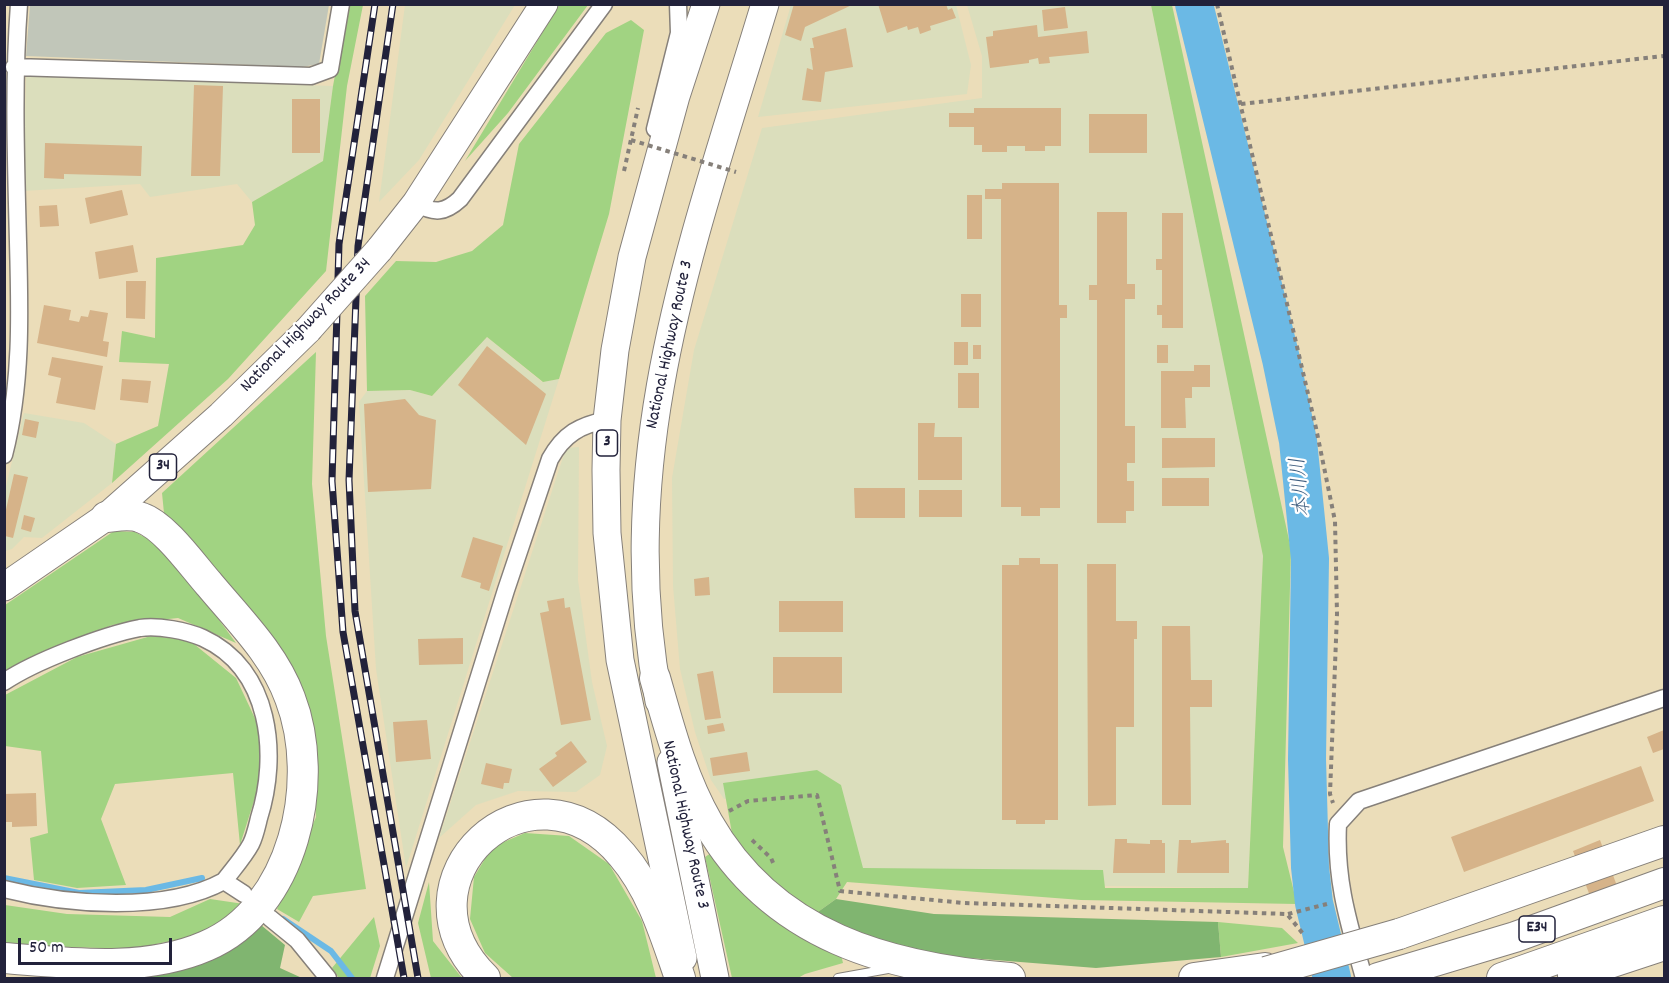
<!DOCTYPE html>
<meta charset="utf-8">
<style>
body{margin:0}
#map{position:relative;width:1669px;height:983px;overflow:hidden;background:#ebddb9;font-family:Dekko,sans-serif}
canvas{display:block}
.frame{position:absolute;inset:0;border:6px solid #22223b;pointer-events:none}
.scale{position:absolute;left:18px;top:938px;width:154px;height:27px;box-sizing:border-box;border:3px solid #22223b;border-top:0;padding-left:8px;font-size:18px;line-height:21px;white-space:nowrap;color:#22223b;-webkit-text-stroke:4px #fff;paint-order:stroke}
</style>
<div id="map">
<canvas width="1669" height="983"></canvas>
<div class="frame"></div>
<div class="scale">50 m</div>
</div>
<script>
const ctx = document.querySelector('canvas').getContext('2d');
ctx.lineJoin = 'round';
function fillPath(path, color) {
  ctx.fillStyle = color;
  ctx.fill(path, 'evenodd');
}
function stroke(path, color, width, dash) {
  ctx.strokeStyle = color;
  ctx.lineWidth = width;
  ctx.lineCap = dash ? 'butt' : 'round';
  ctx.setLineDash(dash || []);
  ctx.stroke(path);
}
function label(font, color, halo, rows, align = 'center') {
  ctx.font = font + ' Dekko,"Klee One",sans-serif';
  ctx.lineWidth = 4.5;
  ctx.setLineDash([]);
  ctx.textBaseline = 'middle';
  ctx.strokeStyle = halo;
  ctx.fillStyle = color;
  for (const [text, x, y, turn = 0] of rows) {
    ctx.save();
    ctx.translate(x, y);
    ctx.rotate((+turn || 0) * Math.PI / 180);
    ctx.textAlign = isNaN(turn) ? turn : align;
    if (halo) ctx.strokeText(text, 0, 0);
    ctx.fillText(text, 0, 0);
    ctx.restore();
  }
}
fillPath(new Path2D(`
 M405 5H515L419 160 379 202Z
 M791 5H956L971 65 967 94 758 117Z
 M967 5H1151L1263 556 1248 888 847 882 821 790 724 799 711 780 695 732 680 669 673 586 672 478 694 350 762 128 982 98V56Z
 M26 76 333 86 323 161 252 202 237 184 150 197 140 184 23 191Z
 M487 337 542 382 559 379 406 868 376 669 359 402 367 391 410 390 432 396Z
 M24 413 84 423 116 444 112 483 42 538 24 537 12 549 5 551V490Z
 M579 447 578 580 592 682 607 746 600 775 576 792 518 791 476 805 439 838 566 448Z`), '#dbdebc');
fillPath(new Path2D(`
 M30 5V4L329 5 319 64 302 67 26 56Z`), '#c1c6b9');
fillPath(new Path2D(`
 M348 5H363L347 86 326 271 228 379 112 483 116 444 158 426 169 364 119 362 122 331 155 338 156 258 243 245 255 225 252 202 323 161 333 86Z
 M559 5H588L508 113 465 161Z
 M1151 5H1172L1291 549 1283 847 1297 904 1081 900 847 882 836 899 815 914 772 880 733 839 723 783 817 770 841 785 863 868 1103 870 1105 888H1248L1263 556Z
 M631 20 644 30 609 214 559 379 543 382 487 337 432 396 410 390 367 391 365 296 396 261 436 262 472 251 503 225 519 144 606 33Z
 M316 352 312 484 326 636 366 889 313 896 299 922 277 909 316 817 309 711 278 648 164 513 162 493Z
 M114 531 135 532 167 549 236 643 178 618 112 625 5 672V605Z
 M151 636 189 640 236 678 260 729V782L240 845 233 773 115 784 101 819 126 885 77 888 34 880 30 838 48 833 41 751 5 746V695L77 657Z
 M525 833 569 836 609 864 642 921 656 978H513L485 953 470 919 474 877 492 847Z
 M714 851 841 955 843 963 805 974 798 978H732L705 857Z
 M429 882 433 941 462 978H431L418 923Z
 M210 899 244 904 205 934 132 949 5 945V905L67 914 170 917Z
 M374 917 380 946 370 978H339L332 968Z
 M1218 922 1282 928 1298 943 1221 957Z`), '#a1d382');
fillPath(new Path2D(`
 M836 899 934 914 1218 922 1221 957 1096 968 957 957 868 941 815 914Z
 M261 925 285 945 280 968 302 978H131L212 960Z`), '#80b570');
stroke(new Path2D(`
 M4 878 79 893 146 890 202 878
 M283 919 331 951 352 978`), '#6bb9e5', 6);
stroke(new Path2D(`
 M1194 4 1281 359 1298 441 1310 559 1307 759 1310 867 1314 903 1332 978`), '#6bb9e5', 38);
fillPath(new Path2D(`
 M794 4H854L805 27 801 41 785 35Z
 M878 4H946L948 10 952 8 956 18 930 26 931 30 920 34 918 27 908 30 907 26 887 33Z
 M1065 7 1068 28 1044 31 1042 10Z
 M1037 25 1038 37 1087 31 1089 53 1049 57 1050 63 1039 64 1038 58 1029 60V63L990 68 986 37 993 36V31Z
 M846 28 853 67 825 72 821 102 802 100 807 68 813 70 810 48H814L812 38Z
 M194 85 223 86 220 176H191Z
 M292 99H320V153H292Z
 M974 108H1061V146H1045V151H1025V146H1007V152H982V145H974V127H949V113H974Z
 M1089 114H1147V153H1089Z
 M45 143 142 146 141 176 64 174V179L44 178Z
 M1002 183H1059V305H1067V318H1060V508H1040V516H1021V507H1001V199H985V189H1002Z
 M122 190 128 215 90 224 85 198Z
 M967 195H982V239H967Z
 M57 205 59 226 40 227 39 206Z
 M1097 212H1127V284H1135V299H1125V426H1135V463H1127V481H1134V511H1126V523H1097V300H1089V285H1097Z
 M1162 213H1183V328H1162V315H1157V305H1162V270H1156V259H1162Z
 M133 245 138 272 99 279 95 252Z
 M126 281H146L145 319 126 318Z
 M961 294H981V327H961Z
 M44 305 71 310 69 320 79 322 81 316 88 317 90 310 108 313 103 341 109 342 107 357 37 343Z
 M954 342H968V365H954Z
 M973 345H981V359H973Z
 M1157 345H1168V363H1157Z
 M487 346 546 394 526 445 458 385Z
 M52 357 103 366 95 410 56 403 61 378 48 375Z
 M1194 365H1210V387H1192V398H1185L1186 428H1161V371H1194Z
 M958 373H979V408H958Z
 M122 379 151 381 148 403 120 400Z
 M405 399 419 415 436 420 431 489 368 492 364 404Z
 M25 419 39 422 36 438 22 435Z
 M918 423H935L934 437H962V480H918Z
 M1162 438H1215V467L1162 468Z
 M14 474 28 477 13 538 5 536V514Z
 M1162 478H1209V506H1162Z
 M854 488H905V518H855Z
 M919 490H962V517H919Z
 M24 515 35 518 31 532 21 529Z
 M473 537 503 546 489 591 480 588 481 583 461 577Z
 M1019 558H1040V564H1058V820H1045V824H1016V820H1002V565H1019Z
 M1087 564H1116V621H1137V639H1134V727H1116V805L1088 806Z
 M709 577 710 595 695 596 694 579Z
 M564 598 565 608 570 607 591 720 561 725 540 613 549 611 547 601Z
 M779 601H843V632H779Z
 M1162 626H1190L1191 680H1212V707H1190L1191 805H1162Z
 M463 638V664L419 665 418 639Z
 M773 657H842V693H773Z
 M713 671 721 718 705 720 697 674Z
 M427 720 431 759 396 762 393 722Z
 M723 723 725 731 708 734 707 726Z
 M1664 730V749L1653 753 1647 737Z
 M571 741 587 762 553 787 539 769 557 756 555 753Z
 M747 752 750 771 713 776 710 758Z
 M486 763 512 769 509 783H504L503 789 481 784Z
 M1641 766 1654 801 1464 872 1451 837Z
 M36 793 37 826 12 827V822H4V794Z
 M1115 839H1127V843L1150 844V840H1162V843H1165V873H1113Z
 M1179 840H1191V843L1226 840V843H1229V873H1177Z
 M1600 840 1617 886 1590 896 1573 851Z`), '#d6b389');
const service = new Path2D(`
 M838 978 888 969`);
const minor = new Path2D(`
 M14 67 311 76 330 69 341 4
 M655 129 679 33 678 4
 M416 203C434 214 445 213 460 199L604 4
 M4 455C22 385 20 313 18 242 16 163 13 84 19 4
 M4 682C35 661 104 635 140 628 158 625 187 631 203 638 271 669 279 755 259 818 257 826 255 836 251 844 244 857 233 869 224 881
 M4 889C67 905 166 913 224 881L244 894
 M270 918 297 940 328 978
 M385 978 506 590 550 459C564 434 580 425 607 420
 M1364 978C1349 924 1335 881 1338 824L1359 801 1664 698`);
const trunk = new Path2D(`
 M379 250 416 203 544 4
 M4 587 106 517 221 415 308 330
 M659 701C612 452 694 239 765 4
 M671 762 715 978
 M683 958 620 660 607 533 606 470 607 420 615 350 632 257 676 96 706 4`);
const motorway = new Path2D(`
 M655 678C669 727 682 778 708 823 773 937 889 968 1010 978
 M1399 934 1664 841
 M4 958C70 963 144 973 206 946 294 909 322 781 290 698 274 654 239 620 209 584 193 566 165 526 142 518 131 513 118 516 106 517
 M1573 975 1664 945
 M485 978C386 881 530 746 622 855 652 890 665 935 680 978
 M1194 978 1265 968
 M1378 978 1515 937 1664 883
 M1502 978 1664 921`);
stroke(service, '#86807a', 10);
stroke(minor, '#86807a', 19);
stroke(trunk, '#86807a', 29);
stroke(motorway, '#86807a', 32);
stroke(new Path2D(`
 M1217 4 1316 428 1335 521 1337 614 1330 794 1333 803
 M1241 104 1664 56
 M624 171 638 108
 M729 811 748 801 817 795 840 891 964 903 1287 914 1304 935
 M752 840 771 858 774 865
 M1288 914 1327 904`), '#86807a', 4, [4.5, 4.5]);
stroke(service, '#fff', 8);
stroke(minor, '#fff', 16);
stroke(trunk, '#fff', 27);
stroke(motorway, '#fff', 30);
const rail = new Path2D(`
 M375 4 339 244 332 481 343 632 404 978
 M393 4 358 246 349 480 355 611 418 978`);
stroke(rail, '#22223b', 7);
stroke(rail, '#fff', 4.5, [14]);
const trunkBridge = new Path2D(`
 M308 330 379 250`);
const motorwayBridge = new Path2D(`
 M1266 972 1399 934`);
stroke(trunkBridge, '#86807a', 29, []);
stroke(motorwayBridge, '#86807a', 32, []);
stroke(new Path2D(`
 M631 140 736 172`), '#86807a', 4, [4.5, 4.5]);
stroke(trunkBridge, '#fff', 27);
stroke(motorwayBridge, '#fff', 30);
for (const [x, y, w] of [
 [607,443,21],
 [163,467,27],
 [1537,929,36]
]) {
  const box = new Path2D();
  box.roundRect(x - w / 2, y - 13, w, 26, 4.5);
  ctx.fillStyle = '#fff';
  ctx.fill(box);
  stroke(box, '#22223b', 1.5);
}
label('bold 16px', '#22223b', null, [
 ["3",607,443],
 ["34",163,467],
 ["E34",1537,929]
]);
label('18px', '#22223b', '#fff', [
 ["National Highway Route 34",307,326,-46],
 ["National Highway Route 3",671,345,-78],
 ["National Highway Route 3",684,825,78]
]);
label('italic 20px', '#3f5e7f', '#fff', [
 ["本川川",1303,487,-96]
]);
</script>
